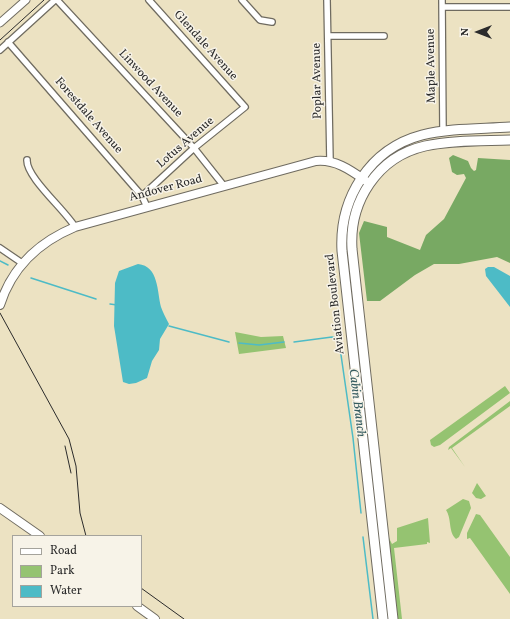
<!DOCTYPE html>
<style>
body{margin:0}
#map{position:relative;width:510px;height:619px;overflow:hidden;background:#ece2c2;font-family:Vollkorn,serif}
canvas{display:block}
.legend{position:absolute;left:12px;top:535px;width:130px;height:72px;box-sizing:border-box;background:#f7f3e8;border:1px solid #a5a39c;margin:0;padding:5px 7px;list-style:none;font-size:12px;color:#2b2b2b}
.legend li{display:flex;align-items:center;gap:8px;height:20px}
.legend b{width:20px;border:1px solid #a5a39c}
.north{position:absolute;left:458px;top:12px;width:40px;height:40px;-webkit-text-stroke:3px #f7f3e8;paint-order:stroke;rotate:270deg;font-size:11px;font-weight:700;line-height:16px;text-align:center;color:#2b2b2b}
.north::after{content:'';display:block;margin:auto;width:14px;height:18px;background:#2b2b2b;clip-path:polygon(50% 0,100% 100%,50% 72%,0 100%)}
</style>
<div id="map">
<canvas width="510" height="619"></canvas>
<ul class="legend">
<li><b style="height:5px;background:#fff"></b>Road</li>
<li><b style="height:11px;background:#95c371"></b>Park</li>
<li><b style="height:11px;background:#4dbbc6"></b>Water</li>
</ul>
<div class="north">N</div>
</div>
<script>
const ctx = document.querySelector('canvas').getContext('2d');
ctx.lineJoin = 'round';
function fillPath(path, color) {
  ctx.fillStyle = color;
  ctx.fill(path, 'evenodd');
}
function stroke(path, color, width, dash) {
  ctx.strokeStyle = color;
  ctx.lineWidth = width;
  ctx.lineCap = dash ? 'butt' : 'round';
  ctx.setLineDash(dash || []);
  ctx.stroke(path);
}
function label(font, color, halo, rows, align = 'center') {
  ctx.font = font + ' Vollkorn,serif';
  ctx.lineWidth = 3;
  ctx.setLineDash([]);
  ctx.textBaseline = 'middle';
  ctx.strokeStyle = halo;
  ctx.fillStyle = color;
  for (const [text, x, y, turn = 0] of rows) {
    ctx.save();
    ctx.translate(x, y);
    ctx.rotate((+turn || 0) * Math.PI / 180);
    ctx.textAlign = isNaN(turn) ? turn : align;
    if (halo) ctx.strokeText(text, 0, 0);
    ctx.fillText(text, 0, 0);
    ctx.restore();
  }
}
fillPath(new Path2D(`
 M235 332 261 337 283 336 286 348 239 354Z
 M505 386 510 393 440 445 434 447 431 445 430 440Z
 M510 401V406L452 448 465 467 451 448 448 450 449 447Z
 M477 483 486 496 481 499 476 498 472 493Z
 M463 499 469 501 471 508 459 537 456 539C448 532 452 519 446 510Z
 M476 514 480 515 510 557V594L470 538 467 539V533Z
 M428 518 430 543 427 542V544L394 548 402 619H397L389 538 392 544 397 541V528Z`), '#95c371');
fillPath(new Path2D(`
 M453 155 468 161 471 168 474 171 476 170 478 158 510 160V263L497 257 459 264H434L415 275 380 301H367L359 233 364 221 387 227V237L420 250 426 235 444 219 466 178 464 174 457 175 452 172 449 158Z`), '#78a963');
fillPath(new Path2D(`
 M138 264C159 266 157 292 161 307 163 313 166 318 169 324L160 339 159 350 152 361 147 378 136 383 129 384 123 382 114 326 115 283 119 271Z
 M488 267H494L510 276V307L486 276 485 269Z`), '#4dbbc6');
stroke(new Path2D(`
 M0 261 8 265
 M31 278 96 299
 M110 304 117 305
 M169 326 229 342
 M294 342 332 337 336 338 339 341 353 438 361 513
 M239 343 259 345 284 342
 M363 537 373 619`), '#4dbbc6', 1.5);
const minor = new Path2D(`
 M57 0 194 148 224 186
 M242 0 260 20 272 22
 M327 0 330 161
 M442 0 443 132
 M442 7H510
 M328 36H384
 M8 42 142 196 147 207
 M0 50 55 0
 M27 160C26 177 65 210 75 227
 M142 196 194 148 245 107 149 0
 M0 248 22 263`);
const tertiary = new Path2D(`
 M0 23 26 0`);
const secondary = new Path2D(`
 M0 305C12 267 39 242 75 227L316 161C337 159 353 172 369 183
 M0 508 40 536
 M137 606 155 619`);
const primary = new Path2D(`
 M383 619 342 251C339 199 369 149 422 135 450 128 481 129 510 127
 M393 619 352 249C349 202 377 157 425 146 452 140 482 141 510 140`);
stroke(minor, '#6f6b60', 8);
stroke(tertiary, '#6f6b60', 9);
stroke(secondary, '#6f6b60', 10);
stroke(primary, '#6f6b60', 11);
stroke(minor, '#fff', 5.5);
stroke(tertiary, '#fff', 7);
stroke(secondary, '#fff', 8);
stroke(primary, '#fff', 9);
stroke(new Path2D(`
 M0 40 44 0
 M0 313 69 439 76 466 80 513 86 536
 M65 446 71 473
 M141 588 184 619`), '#2b2b2b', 1);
label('12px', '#2b2b2b', '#f7f3e8', [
 ["Glendale Avenue",205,46,48],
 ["Maple Avenue",432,66,-91],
 ["Poplar Avenue",318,81,-91],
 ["Linwood Avenue",150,84,47],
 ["Forestdale Avenue",88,116,49],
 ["Lotus Avenue",186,143,-41],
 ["Andover Road",166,189,-15],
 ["Aviation Boulevard",336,304,-96]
]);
label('italic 13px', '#375d61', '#f7f3e8', [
 ["Cabin Branch",356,403,83]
]);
</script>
